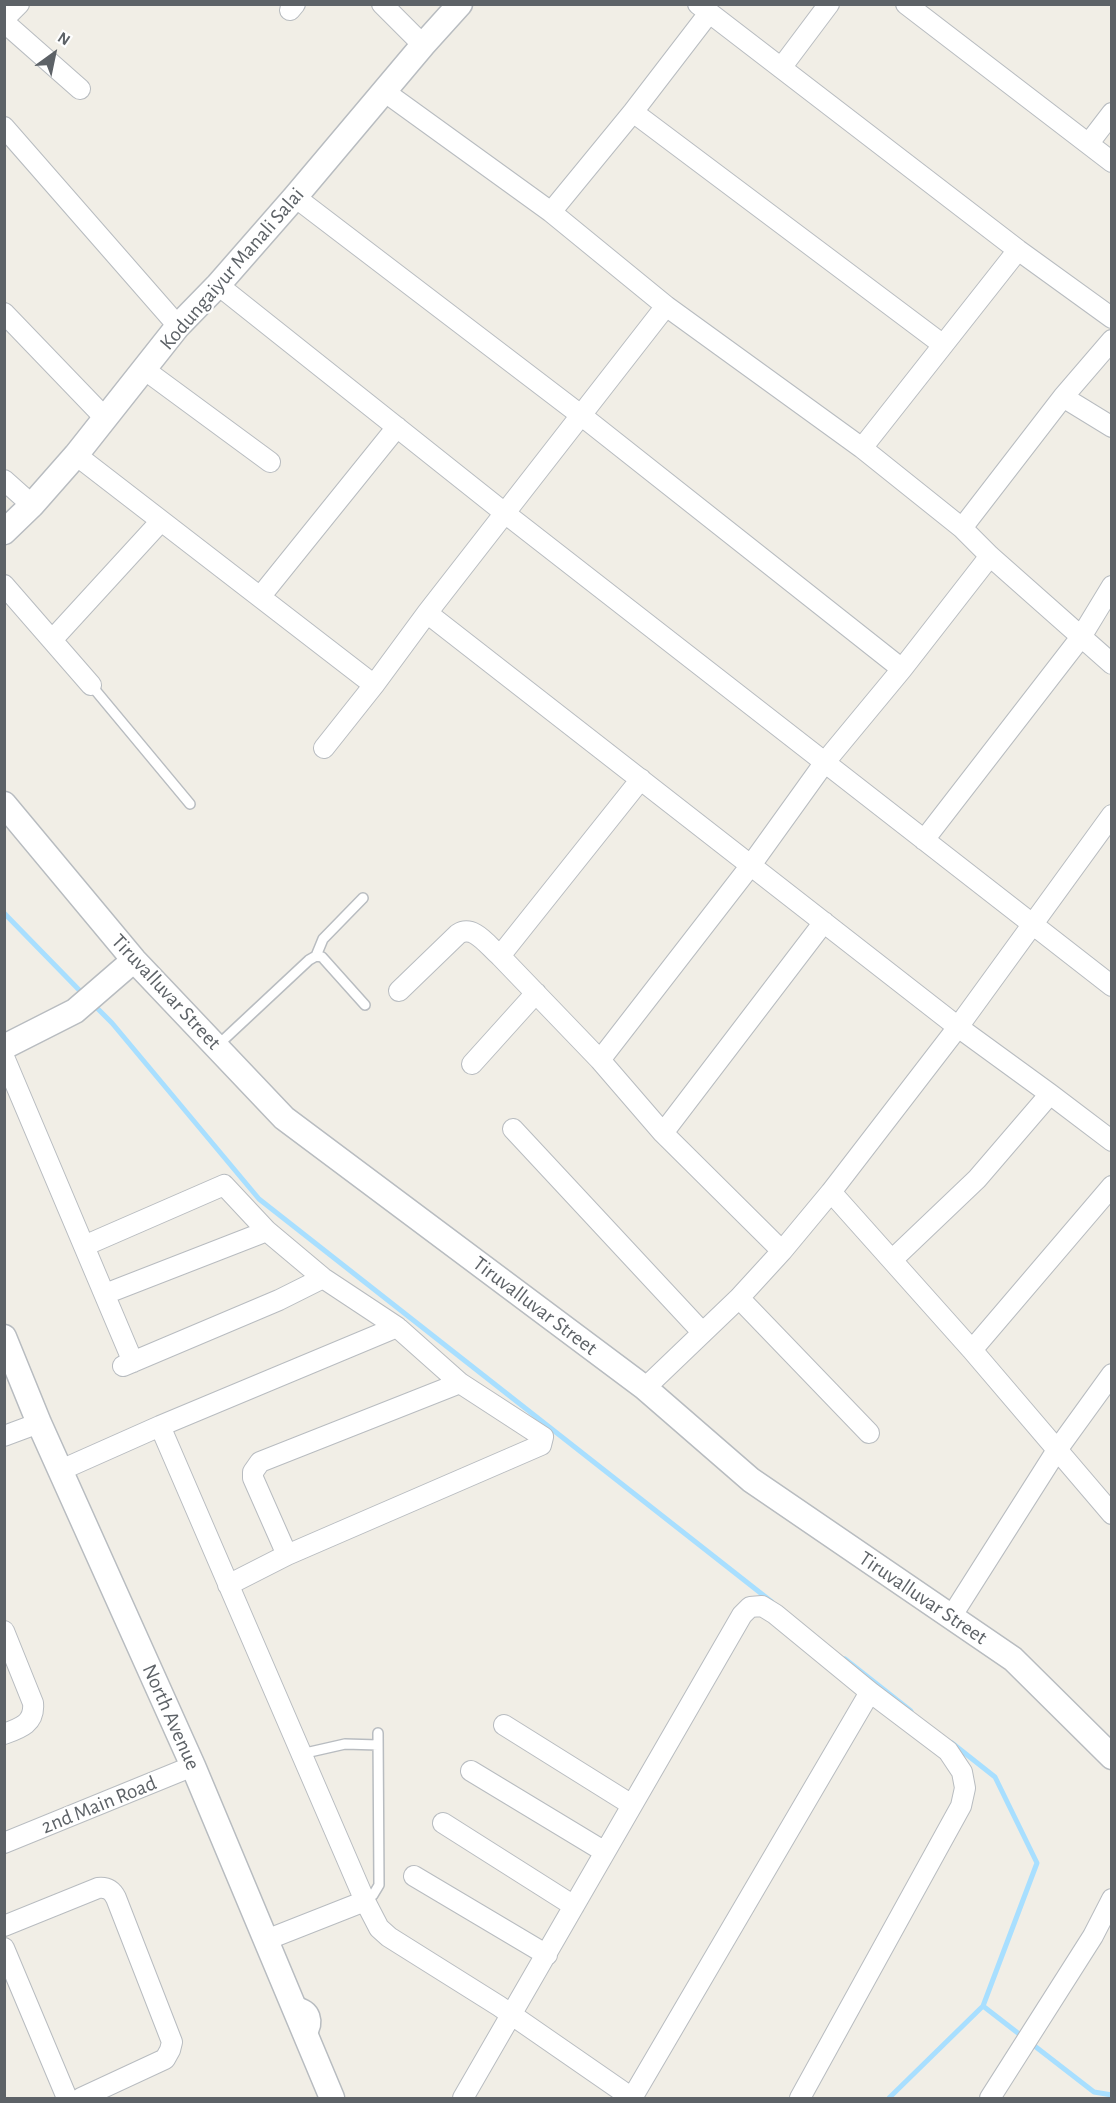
<!DOCTYPE html>
<style>
body{margin:0}
#map{position:relative;width:1116px;height:2103px;overflow:hidden;background:#f1eee6;font-family:"Alegreya Sans",sans-serif}
canvas{display:block}
.frame{position:absolute;inset:0;border:6px solid #5d6267;pointer-events:none}
.north{position:absolute;left:24px;top:24px;width:60px;height:60px;-webkit-text-stroke:4px #fff;paint-order:stroke;rotate:33deg;font-size:16px;font-weight:700;line-height:24px;text-align:center;color:#5d6267}
.north::after{content:'';display:block;margin:auto;width:21px;height:27px;background:#5d6267;clip-path:polygon(50% 0,100% 100%,50% 72%,0 100%)}
</style>
<div id="map">
<canvas width="1116" height="2103"></canvas>
<div class="frame"></div>
<div class="north">N</div>
</div>
<script>
const ctx = document.querySelector('canvas').getContext('2d');
ctx.lineJoin = 'round';
function stroke(path, color, width, dash) {
  ctx.strokeStyle = color;
  ctx.lineWidth = width;
  ctx.lineCap = dash ? 'butt' : 'round';
  ctx.setLineDash(dash || []);
  ctx.stroke(path);
}
function label(font, color, halo, rows, align = 'center') {
  ctx.font = font + ' "Alegreya Sans",sans-serif';
  ctx.lineWidth = 4.5;
  ctx.setLineDash([]);
  ctx.textBaseline = 'middle';
  ctx.strokeStyle = halo;
  ctx.fillStyle = color;
  for (const [text, x, y, turn = 0] of rows) {
    ctx.save();
    ctx.translate(x, y);
    ctx.rotate((+turn || 0) * Math.PI / 180);
    ctx.textAlign = isNaN(turn) ? turn : align;
    if (halo) ctx.strokeText(text, 0, 0);
    ctx.fillText(text, 0, 0);
    ctx.restore();
  }
}
stroke(new Path2D(`
 M4 913 84 995
 M93 1004 112 1023 259 1199 772 1602
 M845 1659 911 1711
 M983 2006 1094 2092 1112 2095
 M889 2098 983 2006 1037 1863 995 1777 952 1743`), '#a8dfff', 5);
const service = new Path2D(`
 M91 685 190 804
 M316 956 323 939 363 898
 M218 1045 309 960 316 956 322 957 365 1005
 M301 1754 345 1744 378 1745
 M365 1901 373 1895 379 1885 378 1733
 M296 2002C316 2005 321 2022 310 2038`);
const minor = new Path2D(`
 M382 4 423 45
 M698 4 1018 250 1112 318
 M906 4 1112 162
 M290 10 295 4
 M4 19 19 4
 M4 22 80 89
 M781 68 829 4
 M385 92 551 212 666 306 862 448 962 528 990 556 1112 664
 M633 112 942 344
 M4 127 178 326
 M1089 143 1112 113
 M295 197 582 416 902 669
 M551 212 633 112 709 13
 M218 285 506 514 1112 986
 M4 313 106 419
 M145 370 270 462
 M1063 397 1112 427
 M862 448 1018 250
 M76 455 374 685
 M4 480 32 505
 M962 528 1063 397 1112 340
 M4 585 91 685
 M260 597 397 427
 M427 613 958 1027 1050 1094 1112 1141
 M52 640 161 521
 M324 748 374 685 427 613 666 306
 M641 779 500 956 600 1060 663 1133 782 1251
 M924 840 1081 637 1112 586
 M399 991 458 934C474 924 488 946 500 956
 M4 1057 133 1362
 M600 1060 751 865 825 762 902 669 990 556
 M472 1064 536 993
 M513 1129 702 1332
 M663 1133 824 922
 M831 1192 972 1350 1112 1514
 M84 1246 224 1185 267 1231 323 1278 397 1327 460 1383 543 1437 541 1445 287 1555
 M892 1260 977 1179 1050 1094
 M105 1294 267 1231
 M739 1298 869 1433
 M972 1350 1112 1186
 M123 1366 279 1300 323 1278
 M645 1388 739 1298 782 1251 831 1192 958 1027 1112 815
 M160 1426 365 1901 379 1928 389 1937 499 2006 632 2098
 M4 1436 39 1423
 M61 1470 160 1426 397 1327
 M228 1585 287 1555 253 1478V1472L260 1462 460 1383
 M951 1617 1057 1450 1112 1374
 M4 1631 33 1703C35 1723 21 1728 4 1734
 M504 1725 632 1805
 M471 1771 605 1852
 M443 1823 574 1906
 M4 1843 193 1766
 M414 1876 547 1955
 M4 1926 98 1888C107 1887 112 1890 116 1898L172 2042 170 2050 165 2059 81 2098
 M266 1940 365 1901
 M4 1948 67 2098
 M463 2098 742 1615 750 1607 762 1606 775 1614 870 1692 948 1751 962 1772 965 1788 961 1806 800 2098
 M632 2098 870 1692
 M990 2098 1093 1936 1112 1899`);
const tertiary = new Path2D(`
 M4 532 32 505 76 455 178 326 218 285 295 197 423 45 460 4
 M4 804 134 960 284 1118 645 1388 751 1480 1013 1659 1112 1757
 M4 1047 75 1011 134 960
 M4 1337 39 1423 193 1766 332 2098`);
stroke(service, '#b8bcc0', 12);
stroke(minor, '#b8bcc0', 22);
stroke(tertiary, '#b8bcc0', 27);
stroke(service, '#fff', 9);
stroke(minor, '#fff', 20);
stroke(tertiary, '#fff', 24);
label('21px', '#5d6267', '#fff', [
 ["Kodungaiyur Manali Salai",232,269,-49],
 ["Tiruvalluvar Street",166,992,47],
 ["Tiruvalluvar Street",535,1306,37],
 ["Tiruvalluvar Street",923,1598,34],
 ["North Avenue",171,1717,66],
 ["2nd Main Road",99,1805,-22]
]);
</script>
